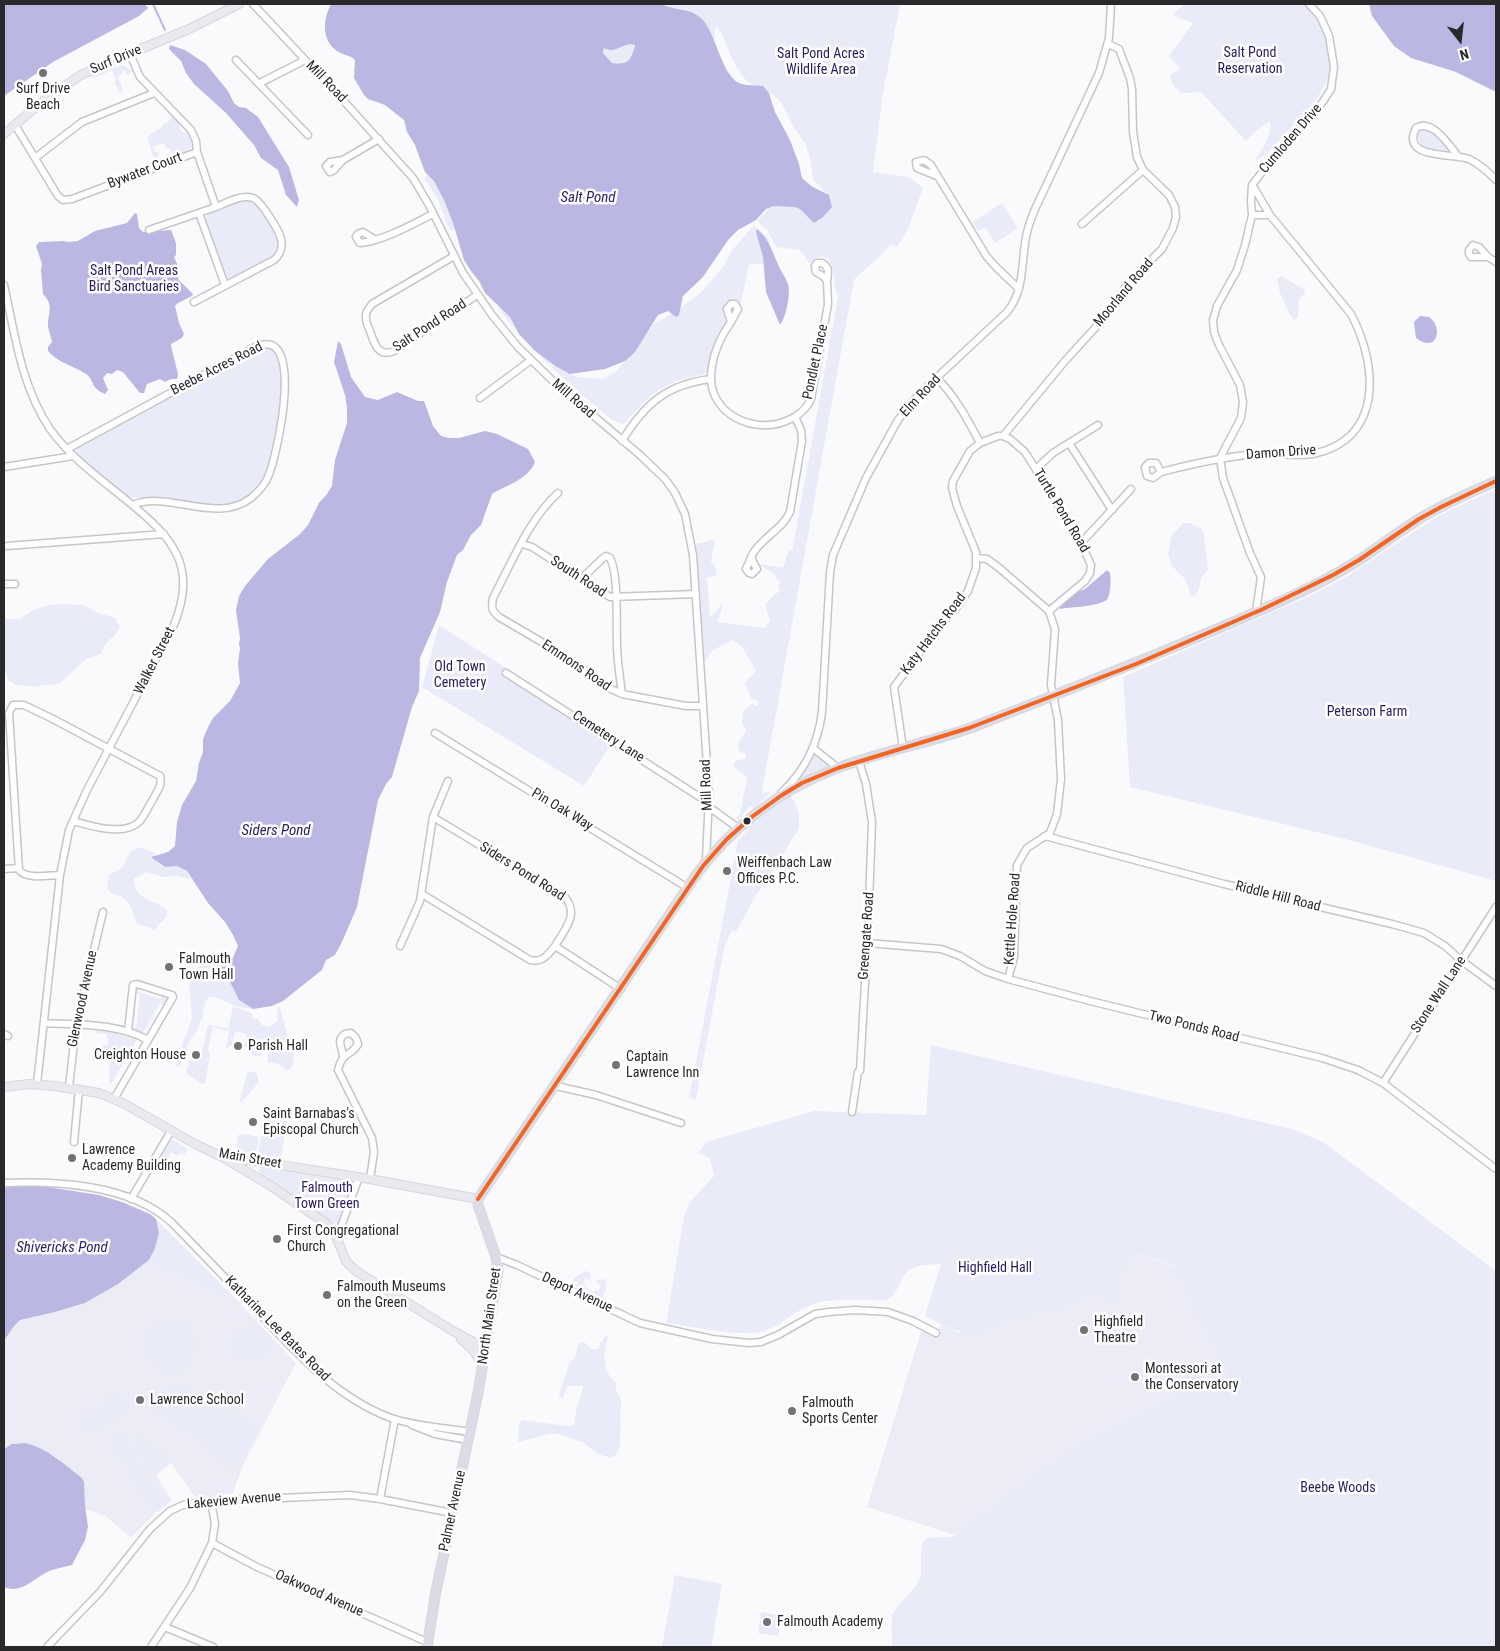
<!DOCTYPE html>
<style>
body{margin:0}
#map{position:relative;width:1500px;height:1651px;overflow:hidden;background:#fafafd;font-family:"Roboto Condensed",sans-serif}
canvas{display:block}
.frame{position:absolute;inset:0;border:5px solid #29292c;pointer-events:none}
.north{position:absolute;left:1435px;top:15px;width:50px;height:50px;-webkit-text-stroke:4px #fff;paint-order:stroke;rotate:164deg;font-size:14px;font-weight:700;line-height:20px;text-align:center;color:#29292c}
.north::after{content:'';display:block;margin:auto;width:18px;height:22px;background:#29292c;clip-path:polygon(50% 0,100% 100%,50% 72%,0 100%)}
</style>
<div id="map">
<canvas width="1500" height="1651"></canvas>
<div class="frame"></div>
<div class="north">N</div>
</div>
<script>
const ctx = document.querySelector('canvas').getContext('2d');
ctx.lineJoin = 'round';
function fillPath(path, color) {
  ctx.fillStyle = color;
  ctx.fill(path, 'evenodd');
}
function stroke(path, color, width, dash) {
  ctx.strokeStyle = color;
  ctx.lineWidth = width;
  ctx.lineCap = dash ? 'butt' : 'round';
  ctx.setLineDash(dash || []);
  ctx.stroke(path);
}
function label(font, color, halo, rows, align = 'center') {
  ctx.font = font + ' "Roboto Condensed",sans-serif';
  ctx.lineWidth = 5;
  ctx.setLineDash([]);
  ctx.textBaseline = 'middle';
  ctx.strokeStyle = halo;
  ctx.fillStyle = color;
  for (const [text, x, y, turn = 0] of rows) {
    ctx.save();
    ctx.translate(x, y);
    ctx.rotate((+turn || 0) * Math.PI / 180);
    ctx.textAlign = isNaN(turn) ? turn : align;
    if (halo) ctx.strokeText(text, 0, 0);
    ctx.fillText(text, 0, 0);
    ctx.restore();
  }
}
fillPath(new Path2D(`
 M1126 1251 1177 1266 1228 1374 1091 1438 961 1537 867 1507 922 1329 935 1335 941 1325 959 1332 989 1328 1024 1312 1035 1309 1048 1310 1056 1313 1081 1299 1100 1293 1110 1299V1304Z
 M149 1260 236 1299 296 1363 244 1463 233 1493 196 1498 171 1463 156 1475 172 1501 156 1512 131 1538 106 1516 85 1509 84 1482 82 1478 56 1457 33 1445 16 1443 4 1449V1341L14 1326 20 1320 55 1312 85 1303 118 1284Z`), '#ececf6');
fillPath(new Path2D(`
 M662 4H900L882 99 873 172 909 177 923 188 908 229 897 247 890 244C885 254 863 270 854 280L762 791V793L769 792 770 794 753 808 751 806C745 810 743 816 738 820L736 818 740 814 747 777 734 767V763L737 760 746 759V754L739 751 738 744 746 731 742 722 743 711 752 704 758 706 759 701 751 698 745 683 756 671 742 647 733 640 713 650 708 658 704 662 695 546 698 543H702L714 539 715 541 711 562 715 567 717 575 707 578 710 618 722 604 723 606 717 622 765 628 770 620 765 605 773 596 780 591 778 585 780 583 773 573 759 565 760 564 783 568 789 549 792 552 838 296C832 285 836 271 829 259 821 254 813 257 812 267L800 250 776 247 767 230 757 221 771 207 780 202 830 197 813 179 810 158 805 143 794 128 781 102 772 94 749 83 743 77 731 57 723 36 716 26 714 40C709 27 701 14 687 10 679 8 670 8 662 4Z
 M1184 4H1308L1311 11 1323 29 1327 40 1332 72 1319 95 1310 107 1265 156 1255 160C1263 147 1272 136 1270 121L1256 131 1246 141 1201 92 1181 93C1175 88 1171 83 1170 75L1180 69 1169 56 1193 23 1173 15Z
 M629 44H633L635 47C630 61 628 66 612 63L603 53 604 48C612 52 620 48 629 44Z
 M123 65 131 70H134L128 75 124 70 121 75 118 76 123 91 120 92 114 82 116 81 112 70 94 78 91 76V75L108 67 111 66 110 69Z
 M173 116H175L180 121 179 127 182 132 190 133 193 146 185 153 174 158 170 148 166 149 164 143 153 147 155 152H158L159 154 157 157V164L156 165 147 137 150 136V134L163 127 162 125 167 123Z
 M1420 129H1429L1451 152H1434L1421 147 1417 135Z
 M431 173 459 227 450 231 437 198 424 178Z
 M246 200H251L258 204 278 236 280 244 275 257 231 280H229L223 273 205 221C208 207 233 202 246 200Z
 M1002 203 1018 228 995 243 985 227 978 231 973 222Z
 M754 225 768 238 773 264H749L741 303C725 293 725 308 728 319L716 340 708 372C699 377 687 377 677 381 655 389 640 405 625 423L621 424 611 419C570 385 531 351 498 308L506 303 534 347 551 365 578 377 602 379 616 372 654 324 678 310 699 294 721 270 733 249Z
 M1281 276 1305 290 1304 295 1299 298 1298 317 1295 320 1292 319 1280 293 1277 279Z
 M268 346 278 354 282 376 281 402 274 449 266 475 261 484 247 498 233 505 215 506 128 497 105 480 76 454V449L80 445 257 348Z
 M1496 489V881L1345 839 1130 787 1123 677 1314 594 1349 575 1407 536 1442 514Z
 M1183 523H1189L1202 529 1204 535 1208 570 1201 578 1199 589 1194 597 1191 595 1185 579 1172 566 1168 554 1171 537Z
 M63 604 84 605 98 613 116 618 117 623 120 626C116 636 114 636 107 642 104 645 103 650 101 654L86 659 59 684 43 685 37 687 20 685 18 686 9 681 4 670V619H21C31 608 48 604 63 604Z
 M439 625 615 738 584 786 422 687Z
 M813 754H817L830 764V766L799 780Z
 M790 796 795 802 799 814V828L770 875 755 897 736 932 733 930 731 932 724 949 696 1099 689 1098 738 841 748 830V827L755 821 757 822 759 818Z
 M139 847 157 854 154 855C156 858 160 866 164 867 167 868 170 866 173 866 181 865 188 872 191 879L177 876 164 877 146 872 134 879C133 900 155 899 167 910V916L154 930 136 923C133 913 131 901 120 896 114 894 110 894 107 888L109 875 122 868 130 852Z
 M218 960 230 964 229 966 217 967V969L230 982 239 1000 253 1009 238 1007 215 997H209L205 1002 203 1017 199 1023 198 1029 189 1042 179 1067 175 1065 192 1018 189 986 192 977 198 967Z
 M139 987 141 988 139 992 160 999 164 996 167 998 165 1005 160 1003 143 1033 146 1036 131 1029 136 1027 140 995 136 991Z
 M279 1005 294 1058 293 1065 290 1069 286 1070 279 1064 267 1062 270 1043H263L261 1057 251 1055 252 1051 246 1050 247 1047H244L247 1034 235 1031 232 1046H229L228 1049 226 1048 229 1031 213 1027 208 1050 210 1054 205 1084 200 1083 186 1073 190 1056V1060L195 1062 197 1057 201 1058 208 1025 228 1028 233 1007H235L252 1013 253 1019H258L262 1025 269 1027 277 1021V1012Z
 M95 1030 116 1032 118 1034 137 1040 111 1084 109 1081 110 1052 95 1050V1047L102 1048V1045H108L107 1034 95 1033Z
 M931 1045 1292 1129 1323 1142 1496 1271V1647H892C893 1639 890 1618 893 1613 899 1602 919 1587 921 1575 921 1568 920 1546 924 1541 930 1534 945 1539 954 1536 960 1533 965 1530 971 1528L1091 1438 1228 1374 1176 1265 1126 1251 1111 1306 1110 1299 1099 1293 1081 1299 1056 1313C1046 1309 1037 1309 1027 1311L1025 1317 1017 1320 1013 1317C972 1337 966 1338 925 1316L941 1264C932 1265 916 1264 908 1271 899 1279 898 1297 886 1300 881 1301 875 1300 870 1300 854 1300 837 1299 821 1302 798 1307 784 1324 764 1331 743 1338 690 1326 666 1323L684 1216 690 1202 714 1176 710 1158 698 1153 706 1142 814 1111 926 1115Z
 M252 1071 257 1074 259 1082 241 1103 240 1101 247 1073Z
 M266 1106 289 1111 281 1159 258 1155Z
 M245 1134 259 1137 256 1154 236 1151 238 1135Z
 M172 1139 188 1149 184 1155 181 1153 178 1156 171 1152 161 1171 154 1167Z
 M267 1166 351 1180 353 1183 340 1223 335 1224 263 1177 258 1170Z
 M156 1219 236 1299 149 1260C156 1245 159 1235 156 1219Z
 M585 1271 589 1272 591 1275 590 1280 586 1278 583 1284 586 1286 585 1288 594 1292 596 1290 599 1291 601 1285 596 1282 597 1280 604 1279 606 1281V1290L602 1298 576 1287 578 1282 574 1281V1286L571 1285 574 1278Z
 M171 1322C186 1323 196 1336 192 1351 190 1357 184 1364 181 1369L171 1372 149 1355C145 1337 153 1325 171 1322Z
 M253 1327 268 1343C265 1360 250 1361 238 1352 232 1341 241 1328 253 1327Z
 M607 1334 608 1337C604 1354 601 1371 616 1382V1389L621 1400 620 1443C619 1450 618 1454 611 1458L598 1454 582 1442 559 1434H549L518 1442 519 1424 522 1420 567 1426 574 1425 576 1411 583 1388 582 1386H568L562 1400 559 1394 570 1362 575 1358 578 1344 584 1342 591 1349H597Z
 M176 1384 227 1417 210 1442 159 1409Z
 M112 1398 117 1399 121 1405 119 1414 93 1429C86 1429 80 1424 82 1417L85 1415 89 1418 111 1405 110 1401Z
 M233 1413 258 1430 234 1466 209 1449Z
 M116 1432 162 1506V1509L158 1512 112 1438V1433Z
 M137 1438 142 1439 147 1446 171 1463 155 1474 137 1443Z
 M675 1575 722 1584 711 1647H662Z
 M761 1612 777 1615 781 1621 778 1636 758 1633Z`), '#eaebf9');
fillPath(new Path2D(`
 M4 4H145L148 8 139 16 53 62 4 96Z
 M331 4H662C675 11 690 7 702 19 717 35 721 74 739 83 746 86 755 85 763 86L769 93 775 112 790 140 799 164 802 178 811 186 829 195 832 207 823 217 814 223 800 209 795 207 774 206 766 209 756 220 738 230 728 240 703 277 683 296 679 315 676 317 668 311 658 315 635 352 625 361 605 369 570 374 555 366 534 350 519 334 510 317 485 293 479 281 471 271 464 260 453 223 444 200 434 181 425 172 415 145 407 132 404 120 385 105 368 99 364 95 354 78 355 60C350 55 343 55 337 51 321 40 323 19 331 4ZM631 44 635 45C631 62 627 65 612 63L603 53 604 48C614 54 621 45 631 44Z
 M1369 4H1496V92L1456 72 1411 58 1394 46 1372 16Z
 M170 45 185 50 206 64 228 91 234 103 239 107 246 108 258 117 289 167 299 200 297 207 286 195 278 170 261 158 254 145 226 113 194 84 186 73 181 61 169 49Z
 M135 213 137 214 139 228 143 232 171 230 176 243V255L174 257 179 268 178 279 193 294 192 296 178 303 175 306 179 323 184 334 182 338 171 344V346L178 374 177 379H171L165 382 160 379 147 384 144 393H140L123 372 117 370 112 374 107 373 103 378 108 390 105 394C90 388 95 381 86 374 74 366 58 363 48 351V347L52 342C51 336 47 328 48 321 50 310 52 303 43 294L41 270 42 264 36 246 39 242H41L64 241 68 242 78 241 95 231 127 223Z
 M757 229C769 239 771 249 777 262 780 270 785 276 788 284 791 294 786 317 780 325L766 292 763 257 756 232Z
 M1420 316 1429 317C1444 328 1437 354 1416 338L1414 322Z
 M338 341 341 344 351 377 365 397 378 400 397 392 418 401H424L433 426 441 436 449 438H459L485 431 497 434 528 449 535 462C528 480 506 485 492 494L481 525 471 535 463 550 457 555 447 582 440 612 420 658 419 691 412 707 392 777 386 784 378 800 357 907 342 942 335 955 326 960 322 970 283 1001 272 1006 253 1009 239 1000 230 982 217 969V967L229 966 238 946 233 935 225 922 208 903 187 871 177 866 165 867 151 857 168 852 175 846 177 822 182 805 196 781 199 763 203 752V739L209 725 213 718 230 701 240 683 238 663 240 648 239 644 240 638 236 610 239 596 245 586 268 559 300 534 308 525 319 503 327 494 332 486 335 460 347 423V407L345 395 334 362Z
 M1107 570 1110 573C1111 583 1111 591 1107 600 1092 608 1076 606 1060 609L1059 606 1075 593 1085 589Z
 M16 1186 47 1187 67 1190 99 1195 122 1202 150 1214 156 1219 159 1233 155 1248 149 1260 118 1284 85 1303 55 1312 20 1320 14 1326 4 1341V1188Z
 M25 1443C47 1448 64 1464 82 1478L84 1482 85 1505 88 1527 85 1540 72 1565C65 1567 58 1568 52 1570 35 1576 23 1595 4 1587V1449L12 1444Z`), '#bab8e3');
stroke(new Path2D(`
 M153 4 165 30`), '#bab8e3', 2);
const minor = new Path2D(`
 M253 4 351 109 413 178 429 205 463 273 492 315 518 347 557 385 640 455 666 480 675 493 685 514 693 555 709 795 706 861
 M236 60 308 135
 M260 83 305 60
 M15 125 58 196 63 200 72 199 197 152 196 141 191 130 140 77 130 54
 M1458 156C1449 145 1432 118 1416 128 1400 160 1454 153 1469 159 1480 164 1488 172 1496 180
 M35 158 82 122 154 93
 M343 160 333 171 330 172 326 166 330 162 343 160 379 139
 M937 176 917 168 916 162 924 160 931 165 987 257 997 268 1019 289
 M1253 186 1270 215
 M199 213 225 285
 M1082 224 1143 170
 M149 230 216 207
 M374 239 363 232 358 234 356 237 360 243C383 241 413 224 433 214
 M1473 245 1479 247 1488 257H1471L1469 254V250Z
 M454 256 372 304C369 308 366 311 366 315 365 321 368 326 370 331 374 343 378 358 394 351L477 295
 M1488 257 1496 262
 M817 263H822C830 267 828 273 827 281L824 277 816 272 815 266Z
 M4 285C15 334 21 386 50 429 70 457 98 477 125 499 171 536 200 565 173 627L87 790 69 830 60 875 37 1084
 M194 302 274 260C280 255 283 247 281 239 279 230 261 201 253 198 242 194 226 203 216 207L197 152
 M731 304H735L738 309 731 322 727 309Z
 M731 322C719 339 711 358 711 379 712 416 756 434 786 421 797 417 806 410 811 399L828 304 827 281
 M937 378C955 396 968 420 980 443L998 436H1003L1065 361 1105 317 1129 282 1162 249 1173 228 1176 217 1175 207 1169 195 1143 170 1137 157 1133 132 1132 89 1130 78 1119 49 1108 44
 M480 398 531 360
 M1003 436 1010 439 1025 452 1081 543 1091 565 1090 573 1085 581 1049 611
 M622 441C645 403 668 384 711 379
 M1069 443 1112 510
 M67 449 255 347C307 323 277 457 268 477 265 485 258 492 251 498 217 525 168 490 133 505
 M4 467 73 456
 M1036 469 1053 453 1098 425
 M1161 472 1156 463H1149L1145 467 1147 476 1153 478 1161 472C1192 464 1223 457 1255 454 1274 452 1293 457 1312 454 1384 440 1378 365 1351 314L1270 215H1252
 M558 493C529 519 511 564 493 598 491 608 492 611 499 617L557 651 611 689 622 694 686 706H703
 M1081 543 1131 489
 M522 544 532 547 610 597 696 594
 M7 546 164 534
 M752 555C761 538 782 530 790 512L802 441 801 430 795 417
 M752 555V560L757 569 752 574 749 573 746 569Z
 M977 558 987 559 998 567 1041 604 1049 611 1055 629 1051 685 1058 720 1061 779 1057 814 1050 833 1027 848 1017 865 1014 957 1008 979
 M581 579 602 559 606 556 610 558C619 575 616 623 617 644 617 661 620 678 622 694
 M4 584H15
 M1256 612 1261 577 1250 553 1223 478 1220 458 1241 418 1243 402 1240 385 1219 345 1214 332 1213 320 1217 306 1237 270 1245 245 1252 215 1251 201 1252 185 1277 153 1322 103 1331 89 1334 67 1329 36 1320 16 1309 4
 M506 673 709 803
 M435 733 688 888
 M813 748 838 768
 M903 748 894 687 936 630 957 607 968 591 976 568V552L957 506 952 488 953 481 970 451 980 443
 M781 793C805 771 818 744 822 712L830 572 833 555 866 478 898 420 918 395 1007 312C1025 290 1021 263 1026 237 1028 226 1032 216 1036 207L1099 73 1109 38 1111 4
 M709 807 738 828
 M433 817 564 896C580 914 565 929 555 946L621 989
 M1045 836 1224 884 1392 924 1424 933 1445 946 1462 961 1496 986
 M4 869 19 868
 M60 875C49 875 27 880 19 870L9 713 13 705H24L53 719 160 776C163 785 156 793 152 801 148 807 145 815 140 821 125 837 91 826 73 821
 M422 894 530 960C542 963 548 955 555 946
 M867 943 941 949 960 956 985 971 1008 979 1090 1001 1322 1058 1358 1070 1383 1083 1496 1169
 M400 946 420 901 433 817 448 781
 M44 1023C78 1025 117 1023 148 1040
 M4 1034 8 1036
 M343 1056C342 1047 336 1040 345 1034L351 1033 356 1038 358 1044C351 1057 343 1050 338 1070L372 1138 374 1152 370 1179
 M1383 1083 1496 907
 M556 1086 596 1095 681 1123
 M69 1087 76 1025 103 912
 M114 1099 173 997 172 995 137 984 133 985 128 1031
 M852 1112 858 1072 860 1071 868 929 872 822 866 784 859 761
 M74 1142 79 1089
 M4 1183C57 1181 129 1184 171 1222 199 1250 226 1279 253 1307 294 1350 334 1397 391 1418 414 1426 446 1428 470 1432
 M131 1199 171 1131
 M337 1238 359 1177
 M496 1257 517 1265 640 1323 712 1339 749 1343 761 1342 778 1335 815 1314 829 1312 855 1310 888 1312 913 1321 936 1333
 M412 1425 435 1434 468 1440
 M380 1499 395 1419
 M212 1543 257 1567 427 1642
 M165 1627 213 1647
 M47 1647 100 1592 150 1529 170 1511 183 1505 211 1501 350 1495 380 1499 452 1513
 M151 1647 190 1588 212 1543 215 1524 211 1501`);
const major = new Path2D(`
 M4 134 42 102 79 76 109 62 187 30 239 4
 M4 1087 29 1084 54 1086 99 1093 123 1103 195 1144 220 1156 364 1178 478 1199
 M224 1158 271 1186 327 1224 335 1234 346 1261 356 1271 453 1331 486 1349
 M461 1339 473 1350 483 1365`);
const highway = new Path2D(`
 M427 1647 436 1591 478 1393 498 1271 496 1257 478 1205V1199L696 875C730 829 777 792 830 771 876 752 926 744 973 727 1076 687 1178 647 1279 602 1306 590 1334 576 1359 560 1379 547 1398 532 1419 519 1443 504 1470 493 1496 481`);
stroke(minor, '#c6c6c9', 9);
stroke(major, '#d7d7d8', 10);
stroke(highway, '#d7d7d8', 11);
stroke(minor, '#fefeff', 6);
stroke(major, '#eae9f0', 8);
stroke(highway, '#dcdbe6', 9);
stroke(new Path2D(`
 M478 1199 703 866 727 839 753 816 782 795 802 783 838 768 969 728 1136 664 1263 609 1333 575 1359 560 1419 519 1441 507 1496 481`), '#f26522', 4);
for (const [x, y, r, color] of [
 [43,73,5,"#727275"],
 [747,821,4.5,"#29292c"],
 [727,871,5,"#727275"],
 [169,967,5,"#727275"],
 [238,1046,5,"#727275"],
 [196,1055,5,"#727275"],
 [616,1065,5,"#727275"],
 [253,1122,5,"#727275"],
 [72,1158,5,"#727275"],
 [277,1239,5,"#727275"],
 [327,1295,5,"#727275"],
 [1084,1330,5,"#727275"],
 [1135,1377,5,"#727275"],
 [140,1400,5,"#727275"],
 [792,1411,5,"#727275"],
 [767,1622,5,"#727275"]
]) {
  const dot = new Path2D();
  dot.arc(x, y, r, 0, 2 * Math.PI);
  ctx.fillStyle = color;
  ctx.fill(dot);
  stroke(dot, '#fff', 2);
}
label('14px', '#281b60', '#fff', [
 ["Salt Pond",1250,53],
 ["Reservation",1250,69],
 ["Salt Pond Acres",821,54],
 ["Wildlife Area",821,70],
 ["Salt Pond Areas",134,271],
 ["Bird Sanctuaries",134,287],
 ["Old Town",460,667],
 ["Cemetery",460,683],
 ["Peterson Farm",1367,712],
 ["Falmouth",327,1188],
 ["Town Green",327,1204],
 ["Highfield Hall",995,1268],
 ["Beebe Woods",1338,1488]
]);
label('14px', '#29292c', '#fff', [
 ["Surf Drive",116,60,-23],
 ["Mill Road",326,82,46],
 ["Cumloden Drive",1291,139,-49],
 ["Bywater Court",145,171,-21],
 ["Moorland Road",1124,293,-50],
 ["Salt Pond Road",430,326,-33],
 ["Pondlet Place",816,362,-78],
 ["Beebe Acres Road",217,369,-27],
 ["Elm Road",921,396,-47],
 ["Mill Road",573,399,41],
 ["Damon Drive",1281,453,-4],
 ["Turtle Pond Road",1061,511,59],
 ["South Road",578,577,33],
 ["Katy Hatchs Road",934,634,-53],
 ["Walker Street",155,661,-63],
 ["Emmons Road",576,666,34],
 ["Cemetery Lane",608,737,33],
 ["Mill Road",707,785,-92],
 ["Pin Oak Way",562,810,31],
 ["Siders Pond Road",522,872,32],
 ["Riddle Hill Road",1278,897,14],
 ["Kettle Hole Road",1013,919,-86],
 ["Greengate Road",867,936,-86],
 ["Stone Wall Lane",1439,995,-57],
 ["Glenwood Avenue",83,999,-78],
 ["Two Ponds Road",1194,1027,14],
 ["Main Street",250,1159,10],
 ["Depot Avenue",577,1293,25],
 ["North Main Street",490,1316,-82],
 ["Katharine Lee Bates Road",277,1329,45],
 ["Lakeview Avenue",234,1501,-5],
 ["Palmer Avenue",453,1511,-78],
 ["Oakwood Avenue",319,1594,24]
]);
label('14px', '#29292c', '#fff', [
 ["Surf Drive",43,89,"center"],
 ["Beach",43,105,"center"],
 ["Weiffenbach Law",737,863],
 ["Offices P.C.",737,879],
 ["Falmouth",179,959],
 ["Town Hall",179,975],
 ["Parish Hall",248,1046],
 ["Creighton House",186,1055,"right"],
 ["Captain",626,1057],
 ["Lawrence Inn",626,1073],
 ["Saint Barnabas's",263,1114],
 ["Episcopal Church",263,1130],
 ["Lawrence",82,1150],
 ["Academy Building",82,1166],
 ["First Congregational",287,1231],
 ["Church",287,1247],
 ["Falmouth Museums",337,1287],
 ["on the Green",337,1303],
 ["Highfield",1094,1322],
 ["Theatre",1094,1338],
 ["Montessori at",1145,1369],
 ["the Conservatory",1145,1385],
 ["Lawrence School",150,1400],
 ["Falmouth",802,1403],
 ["Sports Center",802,1419],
 ["Falmouth Academy",777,1622]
], 'left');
label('italic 15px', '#2d2166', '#fff', [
 ["Salt Pond",588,198],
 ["Siders Pond",276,831],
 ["Shivericks Pond",62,1248]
]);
</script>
